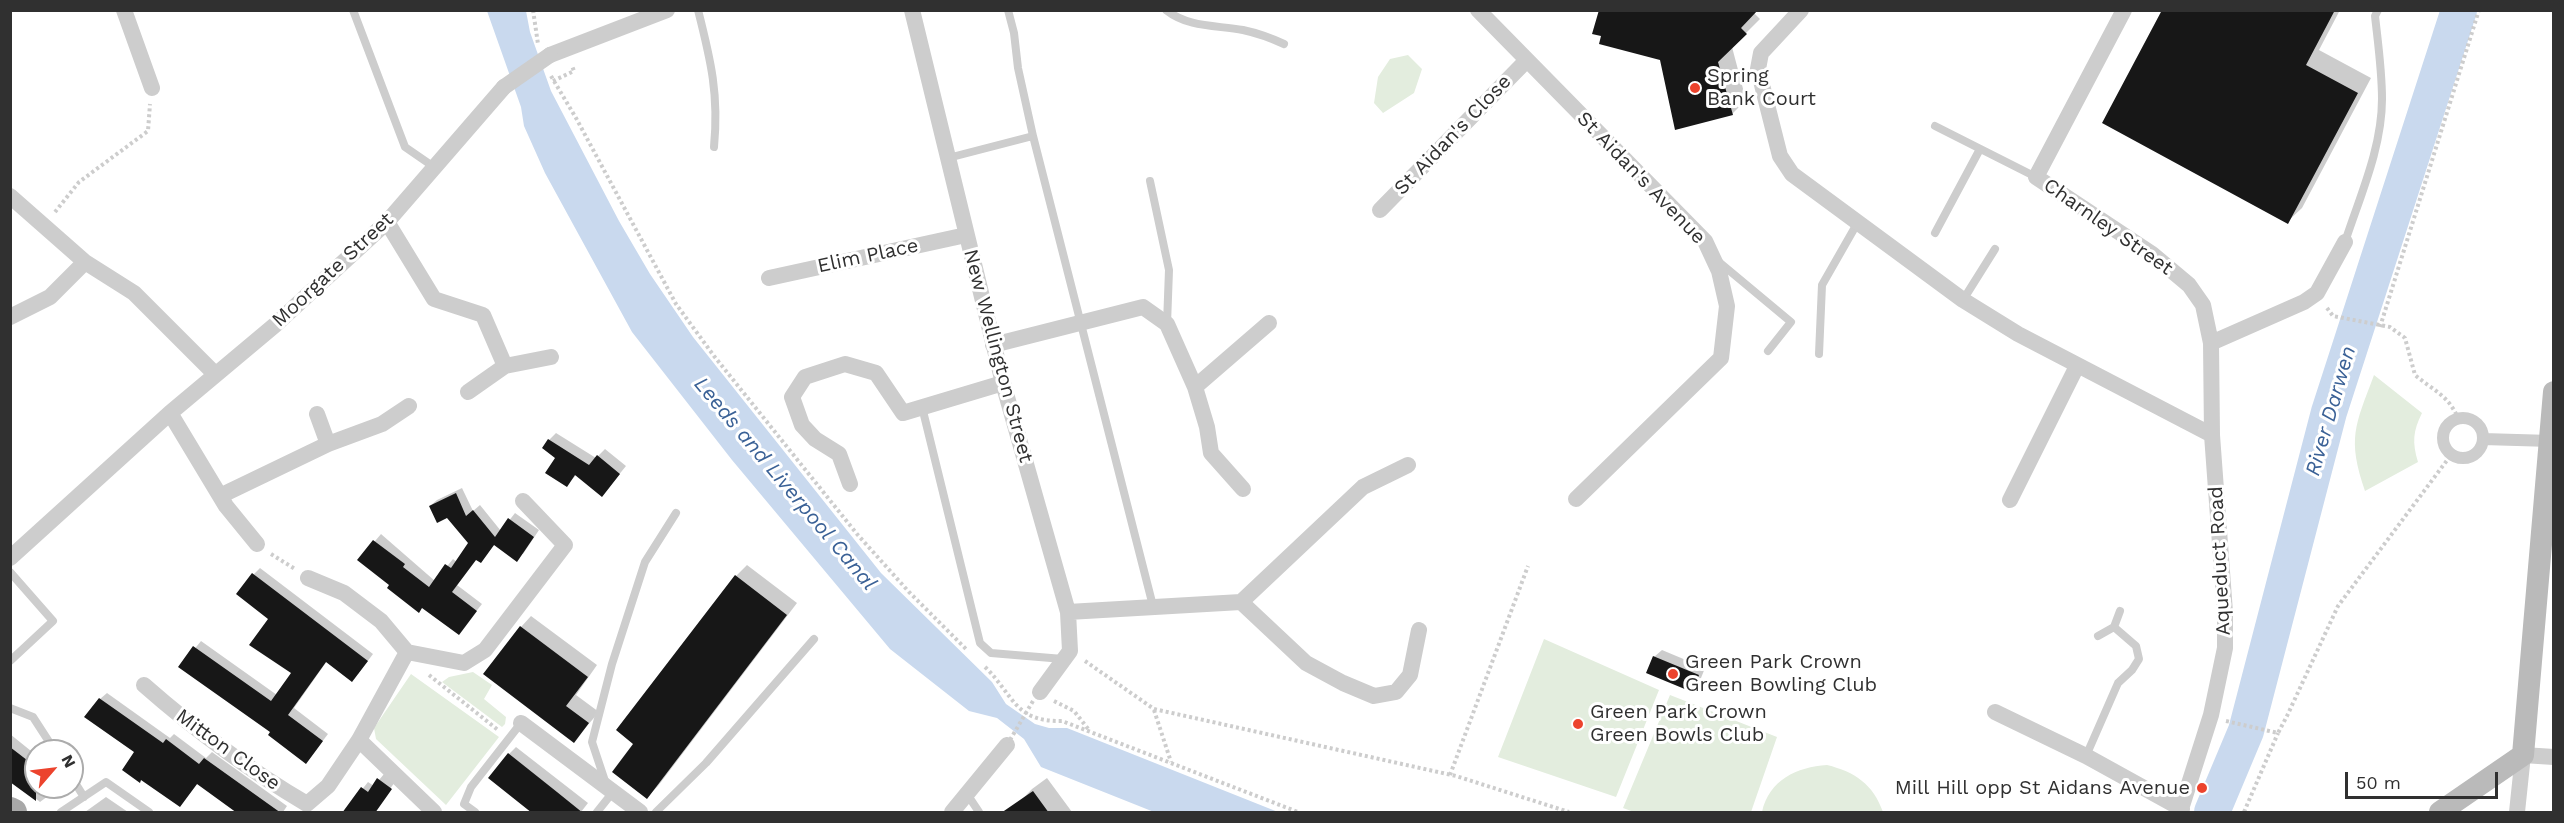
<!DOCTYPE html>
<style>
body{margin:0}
#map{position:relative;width:2564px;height:823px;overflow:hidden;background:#fff;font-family:"Work Sans",sans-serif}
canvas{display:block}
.frame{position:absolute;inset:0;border:12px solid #303030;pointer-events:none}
.north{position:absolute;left:24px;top:739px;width:60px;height:60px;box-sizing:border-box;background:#fff;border:2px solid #acacac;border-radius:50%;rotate:62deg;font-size:16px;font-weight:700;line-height:24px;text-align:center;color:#303030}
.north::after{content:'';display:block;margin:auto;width:21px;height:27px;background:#ec432d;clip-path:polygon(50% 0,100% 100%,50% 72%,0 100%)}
.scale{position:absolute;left:2345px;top:772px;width:153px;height:27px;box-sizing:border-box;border:3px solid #303030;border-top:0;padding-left:8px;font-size:18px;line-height:21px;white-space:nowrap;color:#303030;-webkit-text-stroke:4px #fff;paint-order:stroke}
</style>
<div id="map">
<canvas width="2564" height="823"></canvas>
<div class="frame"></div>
<div class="north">N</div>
<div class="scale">50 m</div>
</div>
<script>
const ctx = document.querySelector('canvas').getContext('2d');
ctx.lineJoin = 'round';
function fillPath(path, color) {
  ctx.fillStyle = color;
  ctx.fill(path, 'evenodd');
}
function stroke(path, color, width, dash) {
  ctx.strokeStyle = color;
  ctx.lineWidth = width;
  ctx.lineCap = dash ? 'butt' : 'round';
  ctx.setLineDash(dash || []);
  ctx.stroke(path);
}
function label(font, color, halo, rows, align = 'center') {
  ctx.font = font + ' "Work Sans",sans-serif';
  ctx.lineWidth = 6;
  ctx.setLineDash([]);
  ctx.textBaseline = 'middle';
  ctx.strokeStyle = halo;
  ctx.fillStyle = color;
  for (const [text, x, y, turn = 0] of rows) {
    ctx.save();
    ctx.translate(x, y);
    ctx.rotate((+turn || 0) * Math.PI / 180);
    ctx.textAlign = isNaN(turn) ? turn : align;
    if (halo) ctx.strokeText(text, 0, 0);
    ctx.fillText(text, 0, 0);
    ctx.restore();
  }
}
fillPath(new Path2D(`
 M1408 55 1422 69 1414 93 1383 113 1374 103 1378 77 1390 59Z
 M2374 375 2422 413C2413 431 2412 442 2418 462L2365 491C2347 438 2355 426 2374 375Z
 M1544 639 1659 690 1616 797 1498 757Z
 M473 672 492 685 484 699 506 717 505 724 502 727 442 682 449 677Z
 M411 674 499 737 446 805 376 739 374 728Z
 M1670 695 1777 737 1751 812H1634L1623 808Z
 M1827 765C1855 772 1873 784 1883 812H1762C1769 780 1797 767 1827 765Z`), '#e3edde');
fillPath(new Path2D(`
 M487 11H526L530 32 551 91 619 221 650 274 693 337 881 573 992 682 1006 704 1035 724 1049 728H1067L1278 812H1154L1041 767 1024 739 997 718 969 711 890 649 732 460 632 332 545 173 524 126 521 107Z`), '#c9d9ee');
fillPath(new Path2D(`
 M2164 10H2340L2319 50 2371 78 2302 208 2287 222Z
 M1754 13 1760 19 1732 47 1746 100 1732 114 1661 59Z
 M556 433 596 458 605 449 626 466 609 487 577 474 567 485 549 440Z
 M462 488 473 511 480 505 501 531 515 513 539 530 523 554 495 544 481 561 477 558 457 585 482 604 459 633 359 560 381 534 435 581 453 559 457 562 470 543 448 516 430 506 437 500Z
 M747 565 797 603 658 786 647 797 635 743 618 730 736 576Z
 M260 568 373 654 358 674 327 661 294 708 328 734 312 755 272 732 180 667 201 641 277 695 293 673 254 574Z
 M531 616 597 665 576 695 599 712 574 741 521 627Z
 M1662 650 1705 668 1699 683 1692 690 1654 657Z
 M107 693 170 738 174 734 206 758 212 752 287 806 283 812H240L198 783 180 805 136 752 100 699Z
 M10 734 36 755V787H60L40 802 10 778Z
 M516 747 588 803 581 812 509 754Z
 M384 774 395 782 373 812H344L368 782 374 786Z
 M1047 778 1072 812H1010L1032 789Z
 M106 797 128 812H85Z`), '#0003');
stroke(new Path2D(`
 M2212 812 2246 731 2329 412 2459 10`), '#c9d9ee', 36);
fillPath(new Path2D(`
 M1599 10H1758L1741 28 1747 34 1718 62 1733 115 1675 130 1660 60 1599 44 1601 36 1592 34Z
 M2162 10H2335L2306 65 2358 93 2288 224 2102 123Z
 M548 439 589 465 597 455 620 474 602 497 575 475 567 487 545 473 555 458 542 448Z
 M456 493 466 516 473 510 495 537 508 518 534 537 517 562 494 545 481 563 476 560 452 592 477 611 459 635 422 608 419 613 387 588 389 585 357 560 373 540 405 564 403 567 429 587 445 564 451 568 468 543 447 518 437 523 429 506Z
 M252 573 368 661 352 682 326 662 288 715 323 741 306 764 268 735 270 732 178 667 193 646 271 701 291 673 249 645 268 619 236 594Z
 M735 575 787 615 647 799 612 772 633 744 616 730Z
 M520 626 588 677 566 706 589 723 574 743 483 674Z
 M1653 656 1699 675 1692 692 1646 673Z
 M99 698 163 743 166 739 199 764 204 758 281 813H237L197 784 180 807 141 780 140 783 122 770 134 752 84 717Z
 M10 747 36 767V801L10 782Z
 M508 753 557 792 583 813H532L488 778Z
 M377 778 392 789 375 813H342L361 787 368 792Z
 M1033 791 1049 813H1001Z`), '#171717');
stroke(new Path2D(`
 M533 10 538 44
 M551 76 576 118 676 304 714 356 857 534 909 592 967 650
 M553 81 574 71 572 66
 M55 212 79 182 148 131 150 104
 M2327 308 2333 316 2390 327 2405 338 2415 375C2434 391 2448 395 2458 418
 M2380 327 2479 10
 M271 554 295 569
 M1085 661 1154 709 1456 776 1569 812
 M985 667C1014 695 1014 722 1062 721L1298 812
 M429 675 498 730
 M1054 701 1074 711 1089 730
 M1154 710 1171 762
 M2226 721 2278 733 2287 716 2338 606 2451 455
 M1450 775 1528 566
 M2244 812 2278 733`), '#cdcdcd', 4, [3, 3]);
stroke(new Path2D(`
 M353 10 405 147 434 167
 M698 10C711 61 719 95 714 147
 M1008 10 1014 33 1018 68 1033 136 1153 606
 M1166 10C1189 28 1216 25 1243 30 1257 33 1271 38 1284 44
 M1935 126 2036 177
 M948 158 1033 136
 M1150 181 1169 270 1167 324
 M1935 233 1980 149
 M2345 242C2360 196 2382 148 2382 99 2382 71 2378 43 2375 16L2378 10
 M1719 262 1791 322 1768 351
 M1963 300 1995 249
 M1819 354 1822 285 1858 222
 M922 407 980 643 991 653 1063 659
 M10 572 53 621 10 661
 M2098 636 2114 627 2120 611
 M10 708 33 717 55 751
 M2086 756 2118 683 2132 670 2139 659 2136 646 2114 627
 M72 778 84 797
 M606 784 592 742 612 664 645 562 676 513
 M967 794 979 812
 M61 812 106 782 149 812
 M475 812 464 804 471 787 521 723
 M597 812 613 792
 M656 812 706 763 814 639`), '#cdcdcd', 8);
stroke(new Path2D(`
 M2443 438a20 20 0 1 1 40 0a20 20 0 1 1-40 0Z
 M2483 439 2551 441`), '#cdcdcd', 12);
stroke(new Path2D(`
 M124 10 152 88
 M912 10 1003 383 1068 612 1070 651 1040 692
 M1478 10 1705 241 1719 271 1727 306 1721 358 1576 499
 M1801 10 1761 53 1758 69 1780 156 1792 174 1963 300 2018 334 2212 435
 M2124 10 2036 177 2152 254 2189 285 2203 305 2211 343 2212 435 2225 612V648L2211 715 2180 812
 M550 55 667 10
 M10 196 85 262 134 293 215 374
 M1380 210 1527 60
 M387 222 434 299 483 315 505 366
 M769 278 966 235
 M10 317 50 297 85 262
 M2211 343 2304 302 2317 293 2345 242
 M993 345 1143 307 1167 324 1195 387 1207 427 1211 453 1243 489
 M1195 387 1269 323
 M468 392 505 366 551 357
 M170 413 226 506 257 544
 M317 414 328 444
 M850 484 839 454 815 439 802 425 792 397 805 377 845 364 876 373 903 413 1003 383
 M220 496 328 444 382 424 409 406
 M2010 500 2077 366
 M10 558 170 413 275 325 387 222 504 87
 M308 578 344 593 381 621 407 652
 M1241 602 1306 663 1343 683 1374 696 1396 692 1410 675 1419 630
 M1068 612 1241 602 1363 487 1408 465
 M407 652 464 663 485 650 565 545 523 501
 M144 685C194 729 249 770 307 804L328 786 359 740 407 652
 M1995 712 2086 756 2182 809
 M521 723 640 812
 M359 740 434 812
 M952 812 1007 745
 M2517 812 2523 755 2554 757`), '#cdcdcd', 16);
stroke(new Path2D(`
 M2440 812 2523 755 2554 392`), '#bababa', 22);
stroke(new Path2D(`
 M10 810 14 812`), '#a8a8a8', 26);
stroke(new Path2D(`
 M1007 745 1033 701`), '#cdcdcd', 4, [3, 3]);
stroke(new Path2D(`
 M504 87 550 55`), '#cdcdcd', 16);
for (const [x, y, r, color] of [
 [1695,88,6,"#ec432d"],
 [1673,674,6,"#ec432d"],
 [1578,724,6,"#ec432d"],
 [2202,788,6,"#ec432d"]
]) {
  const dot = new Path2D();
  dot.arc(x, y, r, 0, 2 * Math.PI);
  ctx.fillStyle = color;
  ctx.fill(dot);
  stroke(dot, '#fff', 2);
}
label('20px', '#303030', '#fff', [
 ["Spring",1707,76],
 ["Bank Court",1707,99],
 ["Green Park Crown",1685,662],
 ["Green Bowling Club",1685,685],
 ["Green Park Crown",1590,712],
 ["Green Bowls Club",1590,735],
 ["Mill Hill opp St Aidans Avenue",2190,788,"right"]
], 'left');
label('20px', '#303030', '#fff', [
 ["St Aidan's Close",1453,135,-46],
 ["St Aidan's Avenue",1641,178,46],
 ["Charnley Street",2108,227,35],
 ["Elim Place",868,256,-12],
 ["Moorgate Street",333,270,-43],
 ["New Wellington Street",998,356,75],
 ["Aqueduct Road",2220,561,-93],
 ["Mitton Close",228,750,36]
]);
label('italic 21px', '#3a6196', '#fff', [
 ["River Darwen",2331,411,-74],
 ["Leeds and Liverpool Canal",785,484,50]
]);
</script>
